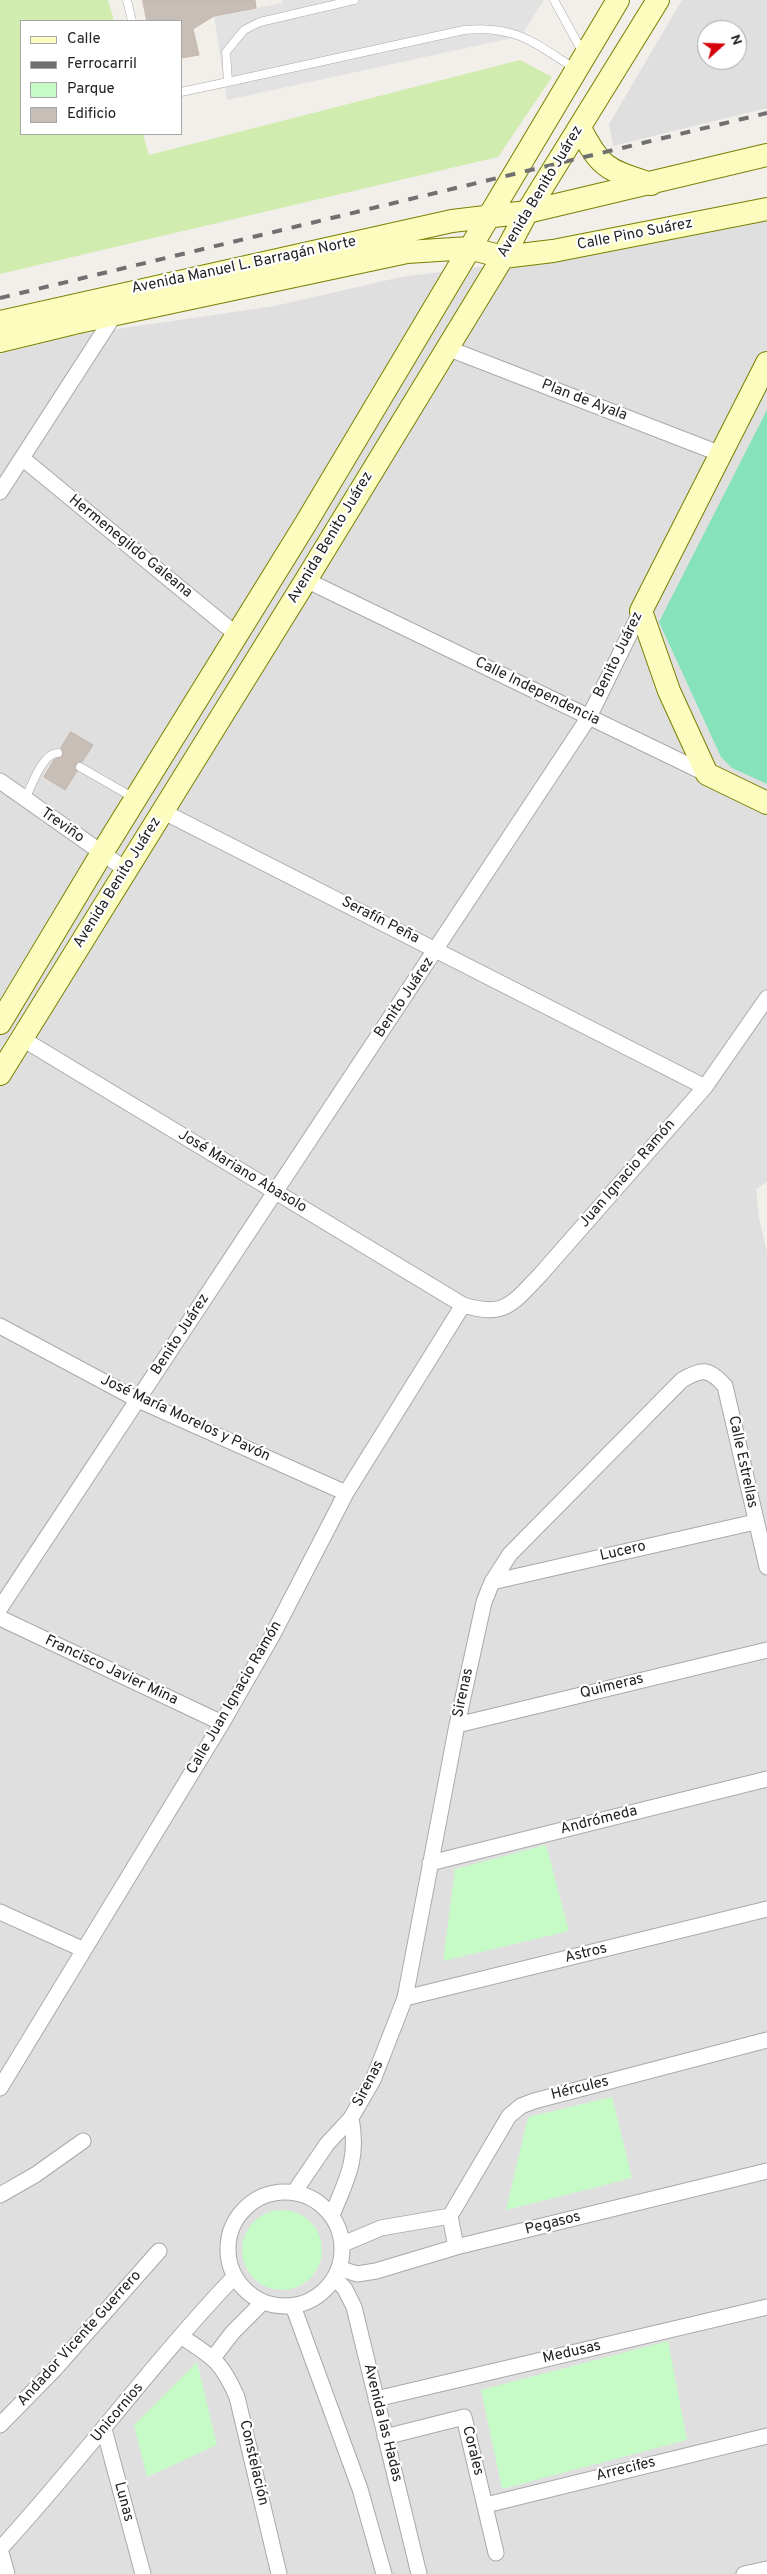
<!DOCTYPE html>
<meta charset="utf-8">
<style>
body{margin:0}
#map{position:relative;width:767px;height:2574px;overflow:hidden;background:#f2eee9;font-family:Overpass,sans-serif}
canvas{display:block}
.legend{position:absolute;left:20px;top:20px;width:162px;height:115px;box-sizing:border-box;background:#fff;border:1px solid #a7a7a7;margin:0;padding:6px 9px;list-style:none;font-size:15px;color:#222}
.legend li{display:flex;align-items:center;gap:10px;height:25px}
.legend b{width:25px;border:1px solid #a7a7a7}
.north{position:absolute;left:697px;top:20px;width:50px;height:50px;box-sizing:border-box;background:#fff;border:1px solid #a7a7a7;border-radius:50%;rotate:70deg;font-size:14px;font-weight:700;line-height:20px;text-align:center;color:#222}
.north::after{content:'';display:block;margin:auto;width:18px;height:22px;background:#d4000a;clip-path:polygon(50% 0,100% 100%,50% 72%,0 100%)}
</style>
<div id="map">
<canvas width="767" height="2574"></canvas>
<ul class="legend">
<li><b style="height:6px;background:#fbfcbd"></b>Calle</li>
<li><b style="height:6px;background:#707070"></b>Ferrocarril</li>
<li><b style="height:14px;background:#c6fbc8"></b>Parque</li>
<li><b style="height:14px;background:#c7beb7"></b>Edificio</li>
</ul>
<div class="north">N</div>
</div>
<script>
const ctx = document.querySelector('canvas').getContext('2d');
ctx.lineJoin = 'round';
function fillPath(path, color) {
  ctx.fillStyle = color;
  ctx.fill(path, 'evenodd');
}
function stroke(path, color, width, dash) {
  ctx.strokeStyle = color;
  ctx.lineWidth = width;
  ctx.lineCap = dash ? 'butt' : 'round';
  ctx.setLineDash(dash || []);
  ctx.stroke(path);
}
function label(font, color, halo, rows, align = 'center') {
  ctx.font = font + ' Overpass,sans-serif';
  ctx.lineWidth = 4.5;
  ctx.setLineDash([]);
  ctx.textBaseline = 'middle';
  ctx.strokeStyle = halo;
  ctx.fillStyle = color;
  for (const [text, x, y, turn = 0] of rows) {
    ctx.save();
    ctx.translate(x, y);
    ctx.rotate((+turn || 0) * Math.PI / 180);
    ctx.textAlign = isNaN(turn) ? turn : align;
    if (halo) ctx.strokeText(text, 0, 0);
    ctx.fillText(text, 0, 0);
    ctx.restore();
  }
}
fillPath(new Path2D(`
 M682 0H767V108L613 146 609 124ZM707 30H737V60H707Z
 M767 220V1182L756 1189 759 1218 767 1252V2574H0V354L76 335 275 306 401 277 621 249Z`), '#e0dfdf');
fillPath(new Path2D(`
 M0 0H108L114 21H21V134H143L149 155 520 60 552 77 498 157 0 274Z`), '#d0ecae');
fillPath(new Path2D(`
 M546 1845 569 1931 443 1961 455 1869Z
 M612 2097 632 2178 506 2210 528 2117Z
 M242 2250a40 40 0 1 1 80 0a40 40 0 1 1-80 0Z
 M668 2341 687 2440 502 2489 481 2390Z
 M197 2362 217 2445 147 2477 134 2425Z`), '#c6fbc8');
fillPath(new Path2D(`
 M767 410V784L732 768 721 757 659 622Z`), '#85e2ba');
fillPath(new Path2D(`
 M282 0H544L521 36 227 100 214 16 283 3Z`), '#e2e2e2');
const building = new Path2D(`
 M143 0H255L256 8 214 16 193 29 199 55 181 58V21H147Z
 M71 732 93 745 82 762 75 764 77 771 65 790 44 777 54 760 63 755 61 748Z`);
fillPath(building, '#c7beb7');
stroke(building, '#c5b5aa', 1);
const lane = new Path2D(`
 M127 0 132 21
 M354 0 260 22 244 30 226 52 228 82 464 30C515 25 533 42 574 68
 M554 0 583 53
 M181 92 228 82
 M80 767 134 798
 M25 799C31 787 43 752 58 753`);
const street = new Path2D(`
 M447 348 721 454
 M22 458 237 635
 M0 492 115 314
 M306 580 707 774
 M0 781 125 869
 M162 811 705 1087
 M21 1038 463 1305C505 1318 512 1304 540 1275L705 1087 767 998
 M0 1326 138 1400 346 1493
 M492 1582 755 1522
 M0 1608 589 717 641 611
 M0 1618 222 1723
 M457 1725 767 1650
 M430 1863 767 1779
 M0 1912 82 1949
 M405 1998 767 1909
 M0 2088 222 1723 272 1636 346 1493 463 1305
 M295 2191 327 2144 351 2118 373 2080 405 1998 457 1725 484 1602 492 1582 510 1554 682 1380C702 1368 709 1368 725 1386L767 1567
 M228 2249a57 57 0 1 1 114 0a57 57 0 1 1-114 0Z
 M0 2195 35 2175 83 2141
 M332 2215C347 2179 359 2158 351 2118
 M343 2244 381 2228 450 2216
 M456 2247 450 2216 509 2116 521 2106 534 2101 767 2040
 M339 2268 357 2274 376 2271 456 2247 767 2171
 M335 2278 345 2289 354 2307 419 2574
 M293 2306 360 2489 384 2574
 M182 2337C214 2358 221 2361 237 2397L279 2574
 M213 2358 233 2332 263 2302
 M376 2399 767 2307
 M0 2425 53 2371 159 2251
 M104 2429 143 2574
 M385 2437 464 2417 496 2553
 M486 2505 767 2436
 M0 2549C81 2461 152 2363 235 2276
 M0 2549 7 2574
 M744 2574 767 2569`);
const secondary = new Path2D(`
 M580 128C601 169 608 170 651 184
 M0 322 452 221 527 212 767 155
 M0 341 74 323 407 252 469 248 503 257 553 251 767 209
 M767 363 641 611 669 691 707 774 767 803
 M0 1023 102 853 306 523 618 0
 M0 1074 306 580 503 257 527 212 658 0`);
stroke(lane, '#a9a9a9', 9);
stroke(street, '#a9a9a9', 17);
stroke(secondary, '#788002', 24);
stroke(lane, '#fff', 8);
stroke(street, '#fff', 15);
stroke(secondary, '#fbfcbd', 22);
stroke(new Path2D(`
 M0 298 767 113`), '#707070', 4, [10, 10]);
label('15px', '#222', '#fff', [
 ["Avenida Benito Juárez",541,192,-59],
 ["Calle Pino Suárez",635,235,-11],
 ["Avenida Manuel L. Barragán Norte",244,266,-12],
 ["Plan de Ayala",584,401,21],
 ["Avenida Benito Juárez",331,538,-59],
 ["Hermenegildo Galeana",130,547,39],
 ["Benito Juárez",619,655,-64],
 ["Calle Independencia",537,692,26],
 ["Treviño",62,826,35],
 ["Avenida Benito Juárez",118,883,-58],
 ["Serafín Peña",380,921,27],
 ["Benito Juárez",405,998,-56],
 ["José Mariano Abasolo",242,1172,31],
 ["Juan Ignacio Ramón",628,1174,-49],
 ["Benito Juárez",181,1335,-57],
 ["José María Morelos y Pavón",185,1419,25],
 ["Calle Estrellas",742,1462,78],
 ["Lucero",623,1552,-13],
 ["Francisco Javier Mina",111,1671,25],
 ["Quimeras",612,1687,-14],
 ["Sirenas",464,1693,-78],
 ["Calle Juan Ignacio Ramón",235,1698,-60],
 ["Andrómeda",599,1821,-14],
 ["Astros",586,1954,-14],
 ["Sirenas",369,2084,-63],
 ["Hércules",580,2089,-14],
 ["Pegasos",553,2224,-14],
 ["Andador Vicente Guerrero",80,2339,-48],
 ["Medusas",572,2353,-13],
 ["Unicornios",118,2413,-50],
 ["Avenida las Hadas",382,2423,76],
 ["Corales",472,2451,76],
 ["Constelación",253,2463,77],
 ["Arrecifes",626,2470,-14],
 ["Lunas",123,2502,75]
]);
</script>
